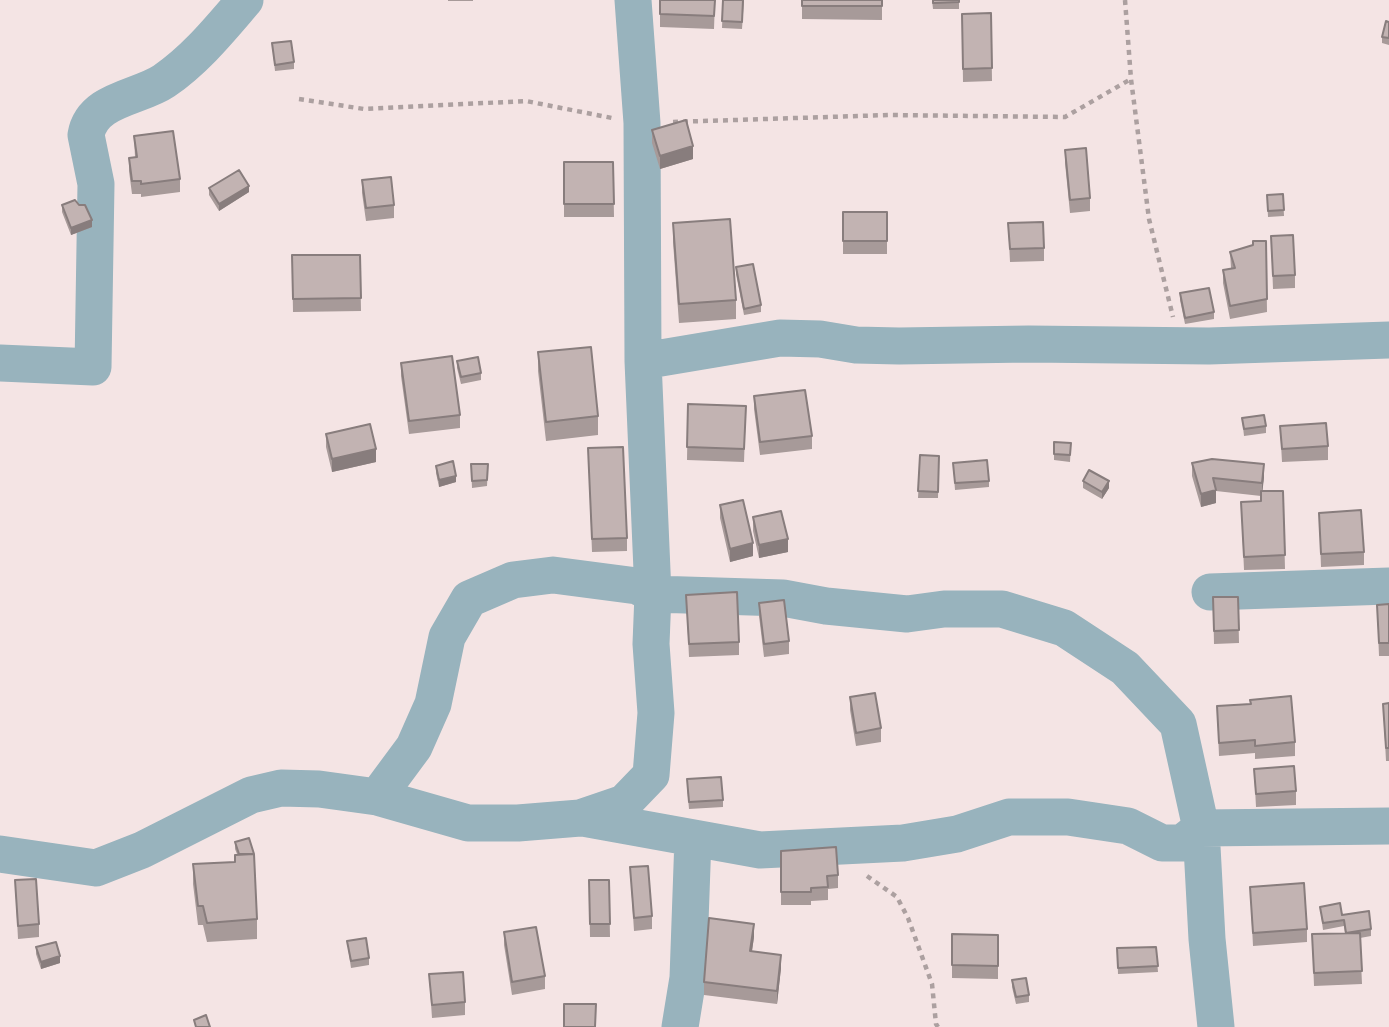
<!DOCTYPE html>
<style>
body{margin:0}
canvas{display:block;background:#f4e4e4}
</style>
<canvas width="1389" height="1027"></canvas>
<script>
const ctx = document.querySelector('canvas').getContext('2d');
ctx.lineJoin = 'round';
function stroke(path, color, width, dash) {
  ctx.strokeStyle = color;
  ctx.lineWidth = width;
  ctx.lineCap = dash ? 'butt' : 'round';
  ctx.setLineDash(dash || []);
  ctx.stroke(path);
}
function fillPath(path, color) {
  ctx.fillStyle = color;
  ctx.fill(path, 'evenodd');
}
stroke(new Path2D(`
 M1125 0 1131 79 1149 219 1173 317
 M299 99 364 109 526 101 612 118
 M673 122 889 115 1065 117 1131 79
 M867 876 897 897 908 918 932 984 936 1024 938 1027`), '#aca0a0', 4.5, [5, 5]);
stroke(new Path2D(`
 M633 0 642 123 643 361 653 594 637 586 553 575 513 580 469 599 447 637 433 704 414 747 377 797 468 823H518L580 818 624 803 651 775 656 713 651 644 653 594 783 598 826 606 907 614 944 609H1002L1064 628 1125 668 1178 724 1201 828 1207 939 1216 1027
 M643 361 780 338 820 339 856 345 899 346 1029 344 1209 346 1389 340
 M0 363 93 367 96 184 86 135C92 99 139 98 164 81 196 59 220 29 245 0
 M1210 592 1389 586
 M583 818 760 850 903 843 957 834 1009 817H1068L1128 826 1162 843H1182L1201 828 1389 826
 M0 854 96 868 142 850 251 795 281 788 319 789 377 797
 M680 1027 688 978 693 838`), '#98b3bd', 37);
fillPath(new Path2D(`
 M448 0H473V1H448Z
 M660 0H715L714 29 660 27Z
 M723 0H744L742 29 722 28Z
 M802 0H882V20L802 19Z
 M932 0H959V9H933Z
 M991 13 992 81 963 82 962 14Z
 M1389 22V45L1382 43V37Z
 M272 43 294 62V69L275 71Z
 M652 130 693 159 660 169 652 143Z
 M134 136 180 179V192L141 197V194H132L129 171V158L135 157Z
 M1065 150 1090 198V211L1070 213 1065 163Z
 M564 162H613L614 217H564Z
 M362 180 394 205V218L366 221 362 193Z
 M209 188 249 192 219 211 209 195Z
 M1283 194 1284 216 1268 217 1267 195Z
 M62 205 92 227 71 235 62 212Z
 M843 212H887V254H843Z
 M673 223 736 300V319L679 323 673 242Z
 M1008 223 1044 248V261L1010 262Z
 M1271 236 1295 275V288L1273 289Z
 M1266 241 1267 312 1230 319 1223 283V270L1231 268 1230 252Z
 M292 255H360L361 311 293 312Z
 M736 267 761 305V312L744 315 736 274Z
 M1180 293 1214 312V319L1185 324 1180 300Z
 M538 352 598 416V435L546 441 538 371Z
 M457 361 481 373V380L461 384 457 368Z
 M401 363 460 415V428L409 434 401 376Z
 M754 396 812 436V449L760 455 754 409Z
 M688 404 746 406 744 462 687 460Z
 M1242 418 1266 426V433L1244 436Z
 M1280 426 1328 446V460L1282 462Z
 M326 434 376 462 332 472 326 447Z
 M1054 442 1071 443 1070 462 1054 460Z
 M588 448 627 538V551L592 552Z
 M920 455 939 456 938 498H918Z
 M953 463 989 481V487L955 490Z
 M1192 463 1264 477 1262 491H1283L1285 569 1244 570 1241 502 1261 501V496L1216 491V503L1201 507 1192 476Z
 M471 464H488L487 486 472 488Z
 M436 466 456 482 439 487 436 473Z
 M1083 481 1109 488 1102 499 1083 488Z
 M720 505 753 556 730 562 720 518Z
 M1319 513 1364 552V565L1321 567Z
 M753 517 788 552 759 558 753 531Z
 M686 595 739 642V655L689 657Z
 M1238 597 1239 643 1214 644 1213 598Z
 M759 603 789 641V654L764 657 759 616Z
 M1389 604V656H1379L1377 605Z
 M850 697 881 728V742L856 746 850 710Z
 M1250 700 1295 742V756L1255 759V753L1219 756 1217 706 1250 704Z
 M1389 703V761H1386L1383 704Z
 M1254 769 1296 791V805L1256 807Z
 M687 786 723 800V807L689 809Z
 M235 842 257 919V939L207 942 203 925H198L193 884V864L235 862 237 854 235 849Z
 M781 851 838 875V888L828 889V900L811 901V905H781Z
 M630 867 652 916V929L634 931Z
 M15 880 39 924V937L18 939Z
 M589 880H609L610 937H590Z
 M1250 887 1307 929V942L1253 946Z
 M1320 907 1342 915 1371 929V936L1360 938 1362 984 1314 986 1312 934 1345 933 1344 926 1323 930Z
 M504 932 545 976V989L512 995 504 945Z
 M952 934 998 935V979L952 978Z
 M754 937 752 951 781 968 777 1004 704 995V982Z
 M347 941 369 958V965L351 968Z
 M36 947 60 963 41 969 36 954Z
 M1156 947 1158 972 1118 974 1117 948Z
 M429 974 465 1002V1015L432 1018Z
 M1012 980 1029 995V1002L1016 1004 1012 987Z`), '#a79a99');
fillPath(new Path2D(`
 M693 146V159L660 169V156Z
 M249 186V192L219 211V204Z
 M92 220V227L71 235V228Z
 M376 449V462L332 472V459Z
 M1264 464V477L1262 496V483Z
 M456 476V482L439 487V480Z
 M1109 481V488L1102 499V492Z
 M1216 490V503L1201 507V494Z
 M788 539V552L759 558V545Z
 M753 543V556L730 562V549Z
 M754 924V937L750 964V951Z
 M781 955V968L777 1004V991Z
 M60 956V963L41 969V962Z`), '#887d7d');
const building = new Path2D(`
 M660 0H715L714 16 660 14Z
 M723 0H743L742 22 722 21Z
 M802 0H882V6H802Z
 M933 0H959V2L933 3Z
 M991 13 992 68 963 69 962 14Z
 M1386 21 1389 22V38L1382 37Z
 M291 41 294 62 275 65 272 43Z
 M686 120 693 146 660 156 652 130Z
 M173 131 180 179 141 184V181H132L129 158 137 157 134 136Z
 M1086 148 1090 198 1070 200 1065 150Z
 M564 162H613L614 204H564Z
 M239 170 249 186 219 204 209 188Z
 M391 177 394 205 366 208 362 180Z
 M1283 194 1284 210 1268 211 1267 195Z
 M75 200 79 205H85L92 220 71 228 62 205Z
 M843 212H887V241H843Z
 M730 219 736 300 679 304 673 223Z
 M1043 222 1044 248 1010 249 1008 223Z
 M1293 235 1295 275 1273 276 1271 236Z
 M1253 241H1266L1267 299 1230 306 1223 270 1235 268 1230 252 1253 245Z
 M292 255H360L361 298 293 299Z
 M753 264 761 305 744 309 736 267Z
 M1209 288 1214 312 1185 318 1180 293Z
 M591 347 598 416 546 422 538 352Z
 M452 356 460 415 409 421 401 363Z
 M478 357 481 373 461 377 457 361Z
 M805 390 812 436 760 442 754 396Z
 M688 404 746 406 744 449 687 447Z
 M1264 415 1266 426 1244 429 1242 418Z
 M1326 423 1328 446 1282 449 1280 426Z
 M370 424 376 449 332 459 326 434Z
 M1054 442 1071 443 1070 455 1054 454Z
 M623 447 627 538 592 539 588 448Z
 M920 455 939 456 938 492 918 491Z
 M1212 459 1264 464 1262 483 1213 478 1216 490 1201 494 1192 463Z
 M987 460 989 481 955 483 953 463Z
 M453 461 456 476 439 480 436 466Z
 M471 464H488L487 480 472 481Z
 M1089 470 1109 481 1102 492 1083 481Z
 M1261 491H1283L1285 555 1244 557 1241 502 1261 501Z
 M743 500 753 543 730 549 720 505Z
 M1361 510 1364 552 1321 554 1319 513Z
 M781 511 788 539 759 545 753 517Z
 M737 592 739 642 689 644 686 595Z
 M1213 597H1238L1239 630 1214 631Z
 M784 600 789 641 764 644 759 603Z
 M1389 604V643H1379L1377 605Z
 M875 693 881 728 856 733 850 697Z
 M1291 696 1295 742 1255 746V740L1219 743 1217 706 1251 704 1250 700Z
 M1389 703V748H1386L1383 704Z
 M1294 766 1296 791 1256 794 1254 769Z
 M721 777 723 800 689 802 687 779Z
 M249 838 254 854H239L235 842Z
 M836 847 838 875 827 876 828 887 811 888V892H781V851Z
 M254 854 257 919 207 923 203 906H198L193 864 235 862V855Z
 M648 866 652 916 634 918 630 867Z
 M36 879 39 924 18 926 15 880Z
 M589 880H609L610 924H590Z
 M1304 883 1307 929 1253 933 1250 887Z
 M1340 903 1342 915 1369 911 1371 929 1346 933 1344 920 1323 923 1320 907Z
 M709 918 754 924 750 951 781 955 777 991 704 982Z
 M536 927 545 976 512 982 504 932Z
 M1360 933 1362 971 1314 973 1312 934Z
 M952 934 998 935V966L952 965Z
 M366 938 369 958 351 961 347 941Z
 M56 942 60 956 41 962 36 947Z
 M1156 947 1158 966 1118 968 1117 948Z
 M463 972 465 1002 432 1005 429 974Z
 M1026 978 1029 995 1016 997 1012 980Z
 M564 1004H596L595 1027H564Z
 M206 1015 210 1027H196L194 1020Z`);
fillPath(building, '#c2b3b2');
stroke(building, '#887d7d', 2);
</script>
